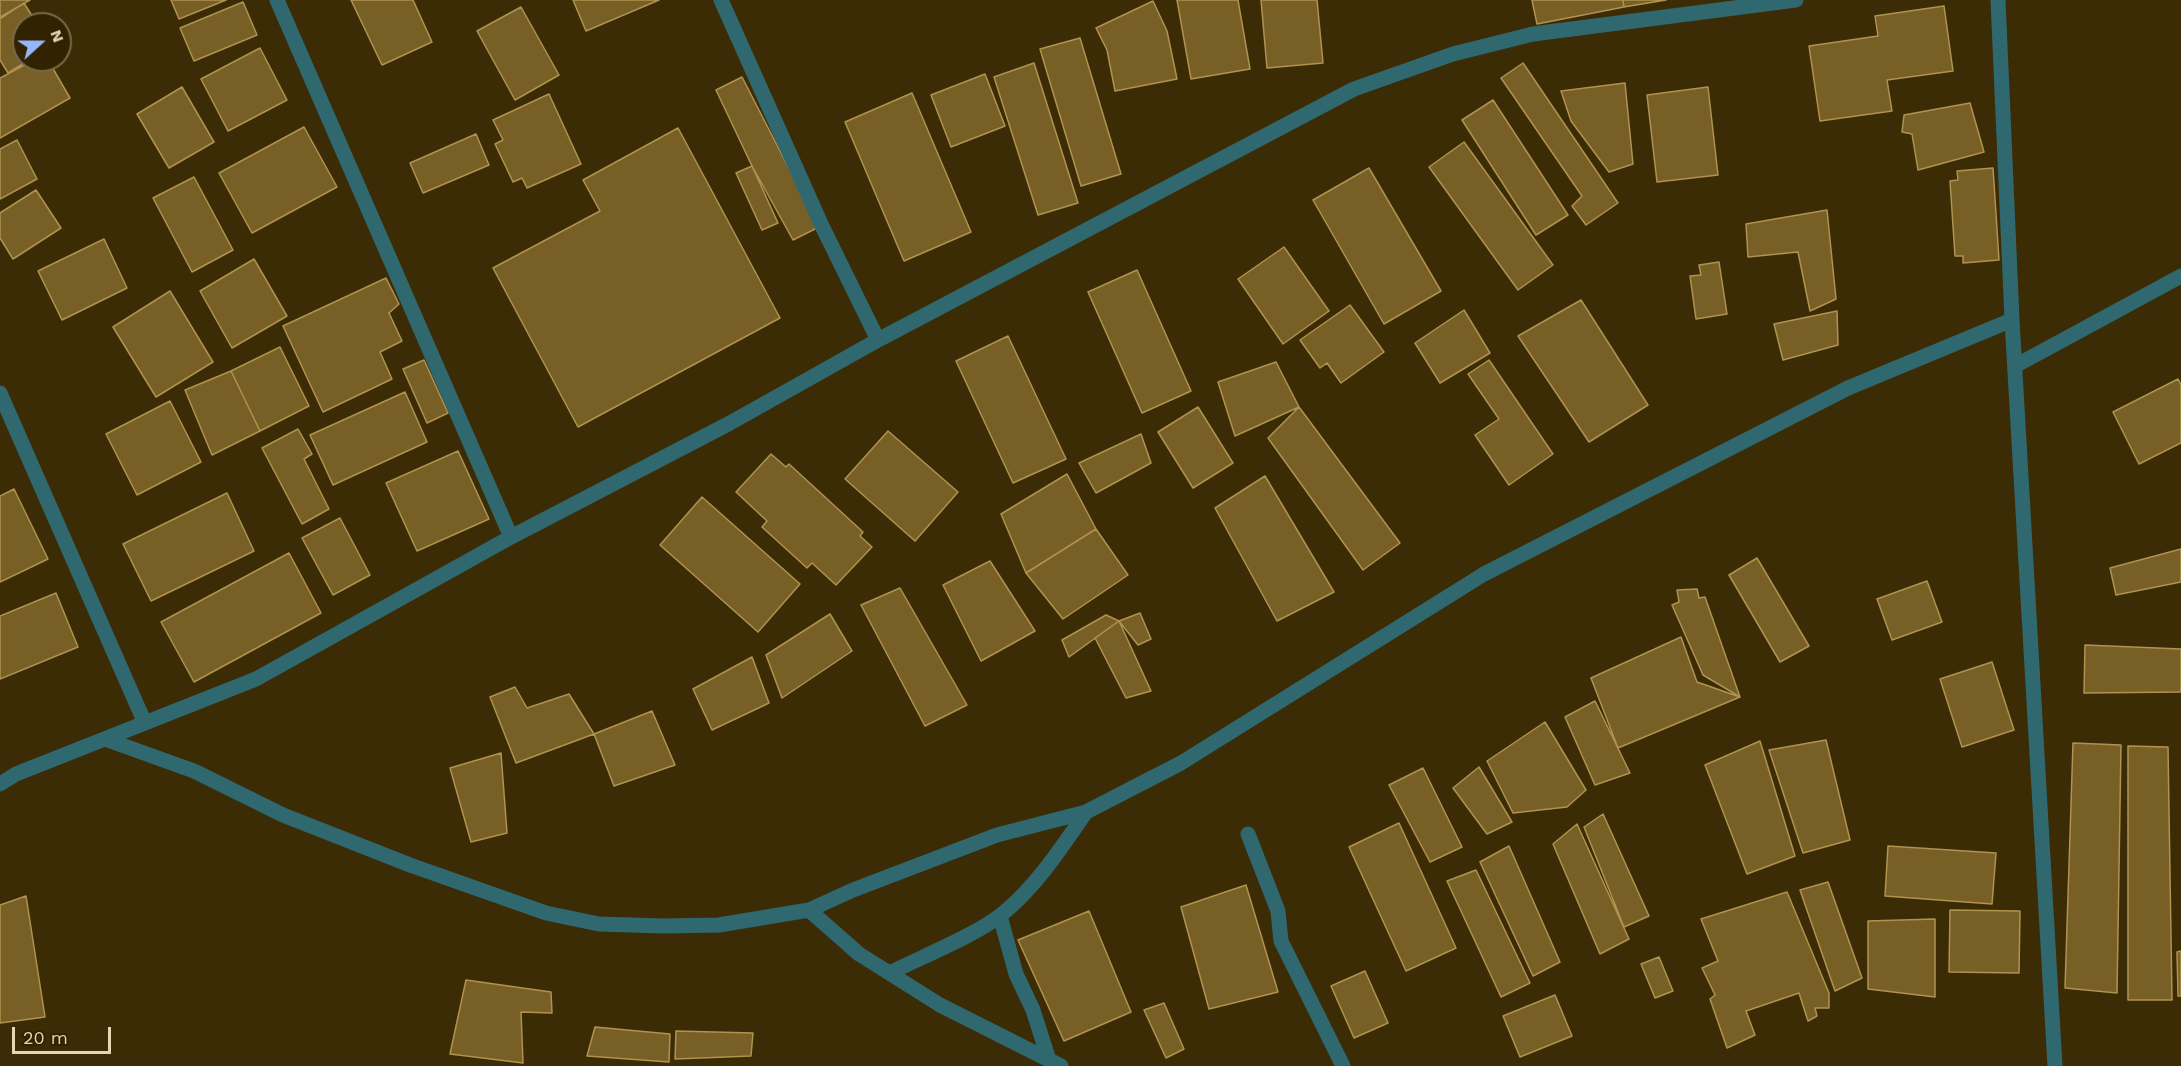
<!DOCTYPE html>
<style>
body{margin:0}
#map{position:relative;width:2181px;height:1066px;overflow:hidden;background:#3b2c06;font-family:"Work Sans",sans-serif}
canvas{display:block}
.north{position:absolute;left:12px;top:12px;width:60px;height:60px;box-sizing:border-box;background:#312200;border:2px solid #796a48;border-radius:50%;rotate:69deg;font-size:16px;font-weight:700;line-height:24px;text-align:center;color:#e4d5b4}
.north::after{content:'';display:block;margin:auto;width:21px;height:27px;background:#98b6fd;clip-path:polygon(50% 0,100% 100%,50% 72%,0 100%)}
.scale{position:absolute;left:12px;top:1027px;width:99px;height:27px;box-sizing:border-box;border:3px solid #e4d5b4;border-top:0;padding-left:8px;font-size:18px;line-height:21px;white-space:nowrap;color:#e4d5b4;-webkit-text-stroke:4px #312200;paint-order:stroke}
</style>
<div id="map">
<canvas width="2181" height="1066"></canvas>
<div class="north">N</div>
<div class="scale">20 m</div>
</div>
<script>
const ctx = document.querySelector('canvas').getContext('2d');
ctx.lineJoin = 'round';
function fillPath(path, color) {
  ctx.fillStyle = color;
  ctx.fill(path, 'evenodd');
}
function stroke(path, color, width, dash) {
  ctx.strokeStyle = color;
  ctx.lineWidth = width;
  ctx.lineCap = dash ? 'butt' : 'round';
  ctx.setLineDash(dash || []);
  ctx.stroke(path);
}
const building = new Path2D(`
 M0 0H30L0 17Z
 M171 0H226L179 19Z
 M351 0H413L432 42 382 65Z
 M573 0H659L586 31Z
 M1177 0H1238L1250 69 1191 79Z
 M1261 0H1317L1323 63 1267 68Z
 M1532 0H1623L1624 7 1537 24Z
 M1623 0H1666L1624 7Z
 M1153 1 1167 31 1177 79 1115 91 1107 50 1096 28Z
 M243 2 257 35 194 61 180 28Z
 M24 3 37 24H24V60H29L8 73 0 60V19Z
 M1944 6 1953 71 1887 80 1892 111 1820 121 1809 46 1878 36 1875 16Z
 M521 7 559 75 515 100 477 31Z
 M1080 38 1121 174 1081 186 1040 49Z
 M260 48 287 100 228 131 201 79Z
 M34 60H48L70 98 0 138V78Z
 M1034 63 1078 203 1038 215 994 77Z
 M1523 63 1618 203 1586 225 1572 206 1582 196 1501 78Z
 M985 74 1005 126 951 147 931 95Z
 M742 77 819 227 793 240 752 166 716 90Z
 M1625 83 1633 164 1609 172 1571 121 1561 91Z
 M182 87 214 142 169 168 137 114Z
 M1708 87 1718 175 1657 182 1647 95Z
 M912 93 971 232 904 261 845 122Z
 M549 94 581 164 527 188 522 178 513 182 495 144 503 140 493 120Z
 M1493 100 1568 215 1536 235 1462 120Z
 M1970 103 1984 152 1918 170 1912 134 1902 132 1904 115Z
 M304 127 337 187 252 233 219 173Z
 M678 128 780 318 578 427 493 268 600 211 583 180Z
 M476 134 489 165 423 193 410 163Z
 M17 140 37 179 0 199V149Z
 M1464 142 1553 265 1518 290 1429 167Z
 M752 166 778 223 762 230 736 173Z
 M1369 168 1441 291 1384 324 1313 200Z
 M1993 168 1999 260 1963 263V256H1955L1950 181 1958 180 1957 171Z
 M194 177 233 250 192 272 153 198Z
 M36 190 61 228 13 259 0 238V213Z
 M1827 210 1836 299 1810 311 1798 252 1748 257 1746 224Z
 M104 239 127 288 62 320 38 271Z
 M1284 247 1329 311 1283 344 1238 279Z
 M254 259 287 316 232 348 200 291Z
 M1719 262 1727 314 1696 319 1690 276 1701 275 1699 265Z
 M1137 270 1191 391 1142 413 1088 292Z
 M386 278 399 304 389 313 402 341 380 352 392 379 323 412 283 326Z
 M170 291 213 362 156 397 113 327Z
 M1581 300 1648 405 1589 442 1518 336Z
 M1350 305 1384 352 1341 383 1327 363 1320 368 1300 340Z
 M1464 310 1490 353 1440 383 1415 343Z
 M1837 311 1838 345 1783 360 1774 324Z
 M1008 336 1066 459 1013 483 956 361Z
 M280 347 309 406 260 431 231 371Z
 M424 360 448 413 427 423 403 369Z
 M1489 360 1553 454 1509 485 1475 435 1499 419 1468 374Z
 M1276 362 1299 407 1235 436 1218 382Z
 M231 371 260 431 212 455 185 390Z
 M2178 379 2181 385V443L2139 464 2113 412Z
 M405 392 427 442 333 485 310 435Z
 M170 401 201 462 137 495 106 434Z
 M1198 407 1233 463 1193 488 1158 432Z
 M1299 407 1400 543 1363 570 1268 438Z
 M298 429 312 454 304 459 329 509 302 524 262 448Z
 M888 431 958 492 915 541 845 479Z
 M1141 434 1151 463 1096 493 1079 463Z
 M458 451 489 519 417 551 386 483Z
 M771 454 786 467 789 464 863 532 860 536 872 547 836 585 812 563 807 568 762 527 767 521 736 492Z
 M1067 474 1096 529 1026 573 1001 514Z
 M1265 476 1334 592 1277 621 1215 508Z
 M14 489 48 559 0 582V496Z
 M227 493 254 551 151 601 123 544Z
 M702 497 800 584 758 632 660 545Z
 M340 518 370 575 333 595 302 538Z
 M1096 529 1128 575 1063 619 1026 573Z
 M2181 549V582L2116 595 2110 568Z
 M289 553 321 613 194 682 161 622Z
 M1757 558 1809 646 1780 662 1729 575Z
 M990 561 1035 631 981 661 943 585Z
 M1927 581 1942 622 1892 640 1877 599Z
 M900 588 967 705 925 726 861 605Z
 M1697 589 1699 598 1705 597 1740 697 1703 675 1672 605 1679 602 1677 590Z
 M56 593 78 647 0 679V616Z
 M1140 613 1151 639 1138 645 1119 621Z
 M830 614 852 651 782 698 766 655Z
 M1106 615 1119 621 1069 657 1062 640Z
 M1119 621 1151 691 1126 698 1095 638Z
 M1681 637 1697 682 1740 697 1618 748 1591 678Z
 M2085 645 2181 649V692L2084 693Z
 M752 657 769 703 712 730 693 689Z
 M1992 662 2014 730 1962 747 1940 679Z
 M515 687 527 708 569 694 594 734 516 763 490 697Z
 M1595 701 1630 773 1595 785 1565 717Z
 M652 711 675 765 614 786 594 734Z
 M1545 722 1586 790 1567 807 1513 813 1487 761Z
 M1826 740 1850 840 1803 853 1769 750Z
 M1760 741 1795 856 1747 874 1705 765Z
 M2073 743 2121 745 2117 993 2065 988Z
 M2128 746 2168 747 2172 1000H2128Z
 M501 753 507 833 471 842 450 768Z
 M1479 767 1512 822 1487 834 1453 788Z
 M1423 768 1462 847 1430 862 1389 785Z
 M1603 814 1649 916 1624 927 1584 827Z
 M1399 823 1456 948 1406 971 1349 847Z
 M1577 824 1629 939 1600 954 1553 844Z
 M1509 846 1560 962 1533 976 1480 862Z
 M1888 846 1996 853 1992 904 1885 896Z
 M1476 870 1530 983 1501 997 1447 881Z
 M1828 882 1862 978 1835 991 1800 890Z
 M1246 885 1278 992 1209 1009 1181 907Z
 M1787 892 1829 993V1008H1815L1817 1016 1808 1021 1799 993 1746 1011 1755 1035 1727 1048 1710 999 1715 995 1702 968 1718 961 1701 919Z
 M26 896 45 1017 0 1023V905Z
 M1950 910 2020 911 2019 973 1949 972Z
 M1089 911 1131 1012 1064 1041 1018 940Z
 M1935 919V997L1868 989V921Z
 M2181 951V996H2178L2177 952Z
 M1659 957 1673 991 1655 998 1641 964Z
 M1365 971 1388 1023 1354 1038 1331 986Z
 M466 980 551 992 552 1013 521 1012 523 1063 450 1054Z
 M1555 995 1572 1036 1520 1057 1503 1016Z
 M1164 1003 1184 1049 1166 1058 1144 1010Z
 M595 1027 670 1034 669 1062 587 1056Z
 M676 1031 753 1033 751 1056 675 1059Z`);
fillPath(building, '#775f26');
stroke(building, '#b19350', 1.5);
stroke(new Path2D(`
 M277 0 511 537
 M721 0 822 226 878 340
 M1998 0 2012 320 2055 1066
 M2015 366 2181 276
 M0 393 144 721
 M105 739 194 771 283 815 410 865 546 913 599 924 663 926 719 925 809 910 853 890 997 835 1086 812 1181 763 1484 574 1848 388 2012 320
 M0 784 16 774 256 679 511 537 730 423 878 340 1354 89 1453 54 1533 34 1796 0
 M1248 834 1278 911 1281 941 1343 1066
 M809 910 859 954 940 1005 1061 1066
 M1000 916 1016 974 1033 1010 1048 1057
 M890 973C921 957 974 936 1001 915 1035 888 1062 847 1086 812`), '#306870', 15);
</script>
